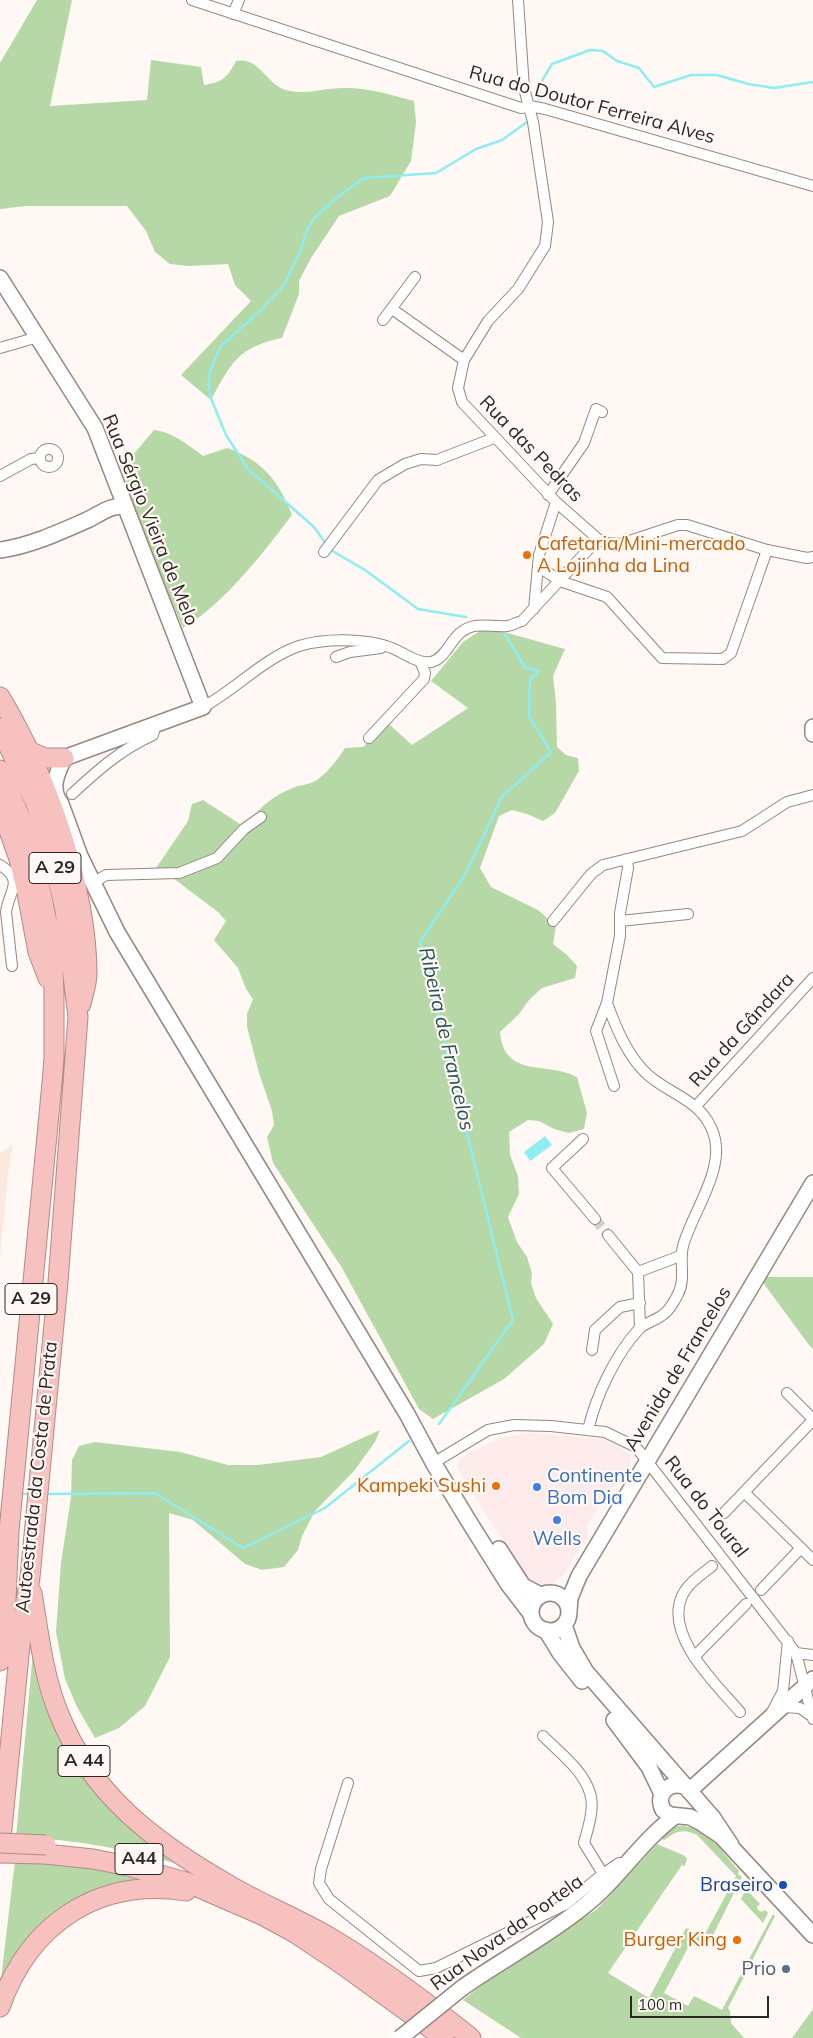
<!DOCTYPE html>
<meta charset="utf-8">
<style>
body{margin:0}
#map{position:relative;width:813px;height:2038px;overflow:hidden;background:#fff8f4;font-family:Mulish,sans-serif}
canvas{display:block}
.scale{position:absolute;left:630px;top:1996px;width:139px;height:22px;box-sizing:border-box;border:2px solid #2d2724;border-top:0;padding-left:6px;font-size:15px;line-height:18px;white-space:nowrap;color:#2d2724;-webkit-text-stroke:4px #fff8f4;paint-order:stroke}
</style>
<div id="map">
<canvas width="813" height="2038"></canvas>
<div class="scale">100 m</div>
</div>
<script>
const ctx = document.querySelector('canvas').getContext('2d');
ctx.lineJoin = 'round';
function fillPath(path, color) {
  ctx.fillStyle = color;
  ctx.fill(path, 'evenodd');
}
function stroke(path, color, width, dash) {
  ctx.strokeStyle = color;
  ctx.lineWidth = width;
  ctx.lineCap = dash ? 'butt' : 'round';
  ctx.setLineDash(dash || []);
  ctx.stroke(path);
}
function label(font, color, halo, rows, align = 'center') {
  ctx.font = font + ' Mulish,sans-serif';
  ctx.lineWidth = 4.5;
  ctx.setLineDash([]);
  ctx.textBaseline = 'middle';
  ctx.strokeStyle = halo;
  ctx.fillStyle = color;
  for (const [text, x, y, turn = 0] of rows) {
    ctx.save();
    ctx.translate(x, y);
    ctx.rotate((+turn || 0) * Math.PI / 180);
    ctx.textAlign = isNaN(turn) ? turn : align;
    if (halo) ctx.strokeText(text, 0, 0);
    ctx.fillText(text, 0, 0);
    ctx.restore();
  }
}
fillPath(new Path2D(`
 M530 1433 603 1439 626 1451 630 1456V1465L620 1482 610 1489 588 1524 587 1537 563 1575 552 1584 541 1585 532 1582 524 1575 457 1467 460 1459 469 1453 500 1438Z`), '#fcebea');
fillPath(new Path2D(`
 M13 1145 8 1174 0 1258V1153Z`), '#fce9de');
fillPath(new Path2D(`
 M37 0H72L50 106 147 100 151 60 201 67 204 85C223 82 227 78 236 61 259 56 266 84 286 90 307 96 325 87 346 88 369 88 392 95 414 101L416 122 411 161 390 196 339 216 311 258 299 281V294L282 338C238 347 231 363 211 400L181 375 251 301 235 285 228 264 189 266 170 264 155 252 146 231 127 206H26L0 209V63Z
 M154 430C173 432 188 445 203 456L227 448C262 460 279 481 292 515 264 552 223 605 183 628L145 539 120 463 132 456Z
 M486 627 565 649 553 676 556 703 557 747 566 755 578 758 579 771 555 813 543 821 527 814 512 810 499 816 480 868 491 887 538 910 556 926 553 944 567 955 577 966 575 978 542 988 529 1000 519 1014 500 1032C504 1079 547 1061 577 1077L587 1113 584 1129 569 1133 554 1129 539 1121 528 1120 509 1132 510 1155 518 1176 519 1194 508 1217 517 1242 527 1257 532 1273 531 1283 536 1298 553 1324 544 1344 504 1379 433 1419 419 1409 342 1268 273 1163 267 1137 274 1125 272 1111 259 1073 247 1027V1014L253 999 246 989 238 968 214 940 226 921 218 912 173 878 159 876 156 868 188 821 192 804 203 800 246 828C257 808 274 795 295 787 302 785 311 784 317 780 329 771 337 760 345 748L363 747 389 724 412 745 468 708 431 681 463 642Z
 M759 1277H813V1349L809 1345Z
 M380 1430 375 1442 354 1471 315 1511 302 1536 298 1550 284 1567 262 1570 245 1564 193 1520 169 1513 170 1657 145 1706 119 1728 95 1738 77 1707 65 1679 56 1632 61 1563 71 1497 72 1460 79 1446 95 1442 180 1452 228 1465H258L321 1457Z
 M34 1641 61 1729 190 1868C133 1850 76 1839 16 1837Z
 M678 1826C707 1825 721 1851 739 1871L738 1874 742 1877 708 1945 704 1946 692 1940 664 1993 688 2006 694 1996 722 2010 773 1914 775 1916 728 2008 730 2011 731 2023 744 2038H521L463 2000 505 1967 596 1910 657 1844 683 1855 687 1858 685 1866 682 1865 608 1973 649 1998 686 1928 704 1936 736 1876 697 1835C684 1828 676 1831 664 1840L660 1837 669 1829Z
 M15 1861 94 1866 168 1883 92 1896 0 1987Z
 M746 1889 760 1904 757 1907 758 1910 762 1912 765 1910 768 1913 763 1923 741 1899Z
 M813 2009V2038H792Z`), '#b6d8a6');
fillPath(new Path2D(`
 M545 1136 552 1145 530 1161 524 1152Z`), '#8eedf1');
stroke(new Path2D(`
 M539 99V86L552 64 590 50 603 51 617 61 639 68 654 87 691 75H717L748 84 774 88 813 82
 M325 546 324 541 314 527 248 469 226 435 212 401 209 389V374L220 347 261 310 284 285 300 252 307 230 316 216 340 195 364 178 436 173 476 149 502 140 527 122
 M329 549 365 570 418 609 466 617
 M439 1424 513 1320 420 942 465 875 502 797 551 752 529 716 530 679 539 671 525 667 504 633
 M19 1494H31
 M44 1494 155 1493 243 1548 325 1508 409 1441`), '#8eedf1', 2.5);
stroke(new Path2D(`
 M595 1219 608 1235`), '#d5ceca', 10, [10, 5]);
const street = new Path2D(`
 M192 0 521 108 530 106 545 109 813 186
 M518 0 524 88 533 122 548 222 545 246 518 289 488 321 464 360 458 388 462 402 556 502 598 539 607 543 620 544 678 525H687L767 550 807 558 813 557
 M233 14 239 0
 M392 309 464 360
 M383 320 415 277
 M0 348 38 337
 M40 458a9 9 0 1 1 18 0a9 9 0 1 1-18 0Z
 M0 476 31 459 40 458
 M548 495 584 443 596 409 602 412
 M324 552 378 480 405 464 421 459 437 460 494 438
 M538 566 560 581 607 597 662 658 723 659 731 653 767 550
 M534 609 539 555 556 502
 M336 657 350 652 381 648
 M203 707C235 690 264 658 299 646 325 638 366 638 392 648 404 653 418 664 431 662 444 660 451 640 460 633 475 620 491 628 508 626 512 625 518 622 522 621L598 539
 M369 738 424 679 425 673 420 661
 M72 794C98 770 120 750 153 735L156 724
 M0 865C25 881 9 890 6 912L12 966
 M93 883 106 875 179 873 217 858 244 829 261 817
 M553 921 591 874 603 865 742 831 787 802 813 795
 M620 921 688 914
 M614 1086 596 1031 607 1003 620 936V913L628 868 627 859
 M696 1106 813 978
 M583 1139 552 1168 595 1219
 M608 1235 638 1272
 M640 1328 638 1272 680 1256
 M592 1350 595 1330 620 1307 640 1303
 M787 1393 813 1419
 M588 1430C596 1396 615 1355 639 1329 646 1322 658 1320 665 1313 670 1309 675 1300 678 1294 686 1279 679 1262 683 1246 692 1213 725 1170 714 1135 703 1100 672 1096 648 1075 628 1057 616 1028 607 1003
 M440 1459 488 1430 514 1425 551 1426 605 1432 636 1447 796 1653 813 1719
 M744 1492 813 1560
 M724 1513 813 1420
 M712 1566C702 1574 688 1583 682 1596 664 1636 717 1685 740 1712
 M761 1590 801 1548
 M796 1653 813 1655
 M694 1657 746 1604
 M782 1707 800 1708 813 1717
 M772 1712 783 1691 788 1641
 M543 1736C560 1753 583 1770 590 1793 595 1808 588 1828 584 1843L603 1874
 M348 1783 321 1869 319 1883 329 1899 419 1971 436 1968 566 1904 603 1874 619 1863 625 1864`);
const secondary = new Path2D(`
 M0 278 95 428 203 707 64 758C57 774 49 788 61 804L80 856 117 932 407 1414 434 1464 468 1520 508 1584 531 1614
 M0 550C29 546 58 533 85 521 99 515 109 505 125 506
 M813 727V734
 M499 1549 523 1586 540 1595
 M531 1612a19 19 0 1 1 38 0a19 19 0 1 1-38 0Z
 M569 1611 570 1598 579 1576 813 1183
 M564 1625 572 1648 586 1672 713 1818 731 1845
 M546 1630 560 1653 582 1681
 M614 1720 649 1767 662 1794
 M683 1786C668 1781 655 1795 663 1810L670 1815 690 1817 700 1822 721 1836 813 1935
 M689 1791 813 1679
 M462 1988C501 1960 545 1938 583 1907 617 1881 640 1842 675 1816`);
const highway = new Path2D(`
 M0 697C45 772 87 886 87 974 87 984 83 994 81 1004
 M0 728 36 804 51 850 65 910 78 1017 58 1282 30 1577 22 1625 0 1849
 M29 751 45 758H64
 M0 770 23 824 33 856 52 945 54 993V1058L52 1083 9 1531 6 1600 0 1661
 M0 805 19 859 27 893 38 952 48 978
 M32 1593C39 1634 43 1675 59 1714 91 1795 156 1843 229 1885 261 1904 297 1918 329 1937 379 1966 426 2002 471 2038
 M0 1853 45 1854 93 1859 128 1866 186 1882 262 1915 295 1933 340 1963 444 2038
 M0 2007C29 1924 98 1877 186 1891`);
stroke(street, '#96887f', 12);
stroke(secondary, '#96887f', 18);
stroke(highway, '#b08b89', 21);
stroke(street, '#fff', 10);
stroke(secondary, '#fff', 15);
stroke(highway, '#f7c1c0', 19);
const secondaryBridge = new Path2D(`
 M400 2038 462 1988`);
const highwayBridge = new Path2D(`
 M0 1843 46 1845`);
stroke(secondaryBridge, '#96887f', 18, []);
stroke(highwayBridge, '#b08b89', 21, []);
stroke(secondaryBridge, '#fff', 15);
stroke(highwayBridge, '#f7c1c0', 19);
for (const [x, y, r, color] of [
 [527,555,5,"#e8710a"],
 [496,1486,5,"#e8710a"],
 [537,1487,5,"#3f7fe0"],
 [557,1520,5,"#3f7fe0"],
 [783,1885,5,"#1a4fb4"],
 [737,1940,5,"#e8710a"],
 [786,1969,5,"#5c6f8a"]
]) {
  const dot = new Path2D();
  dot.arc(x, y, r, 0, 2 * Math.PI);
  ctx.fillStyle = color;
  ctx.fill(dot);
  stroke(dot, '#fff8f4', 2);
}
for (const [x, y, w] of [
 [55,868,52],
 [31,1299,52],
 [84,1761,52],
 [139,1859,48]
]) {
  const box = new Path2D();
  box.roundRect(x - w / 2, y - 15.5, w, 31, 4);
  ctx.fillStyle = '#fff8f4';
  ctx.fill(box);
  stroke(box, '#2d2724', 1);
}
label('bold 18px', '#2d2724', null, [
 ["A 29",55,868],
 ["A 29",31,1299],
 ["A 44",84,1761],
 ["A44",139,1859]
]);
label('19px', '#2d2724', '#fff8f4', [
 ["Rua do Doutor Ferreira Alves",592,105,15],
 ["Rua das Pedras",531,449,46],
 ["Rua Sérgio Vieira de Melo",150,520,68],
 ["Rua da Gândara",742,1030,-48],
 ["Avenida de Francelos",678,1369,-59],
 ["Autoestrada da Costa de Prata",37,1477,-84],
 ["Rua do Toural",706,1507,52],
 ["Rua Nova da Portela",507,1933,-36]
]);
label('19px', '#c56008', '#fff8f4', [
 ["Cafetaria/Mini-mercado",537,544,"left"],
 ["A Lojinha da Lina",537,566,"left"],
 ["Kampeki Sushi",486,1486],
 ["Burger King",727,1940]
], 'right');
label('19px', '#366cbe', '#fff8f4', [
 ["Continente",547,1476],
 ["Bom Dia",547,1498],
 ["Wells",557,1539,"center"]
], 'left');
label('19px', '#164399', '#fff8f4', [
 ["Braseiro",773,1885]
], 'right');
label('19px', '#4e5e75', '#fff8f4', [
 ["Prio",776,1969]
], 'right');
label('italic 20px', '#275355', '#fff8f4', [
 ["Ribeira de Francelos",446,1039,77]
]);
</script>
